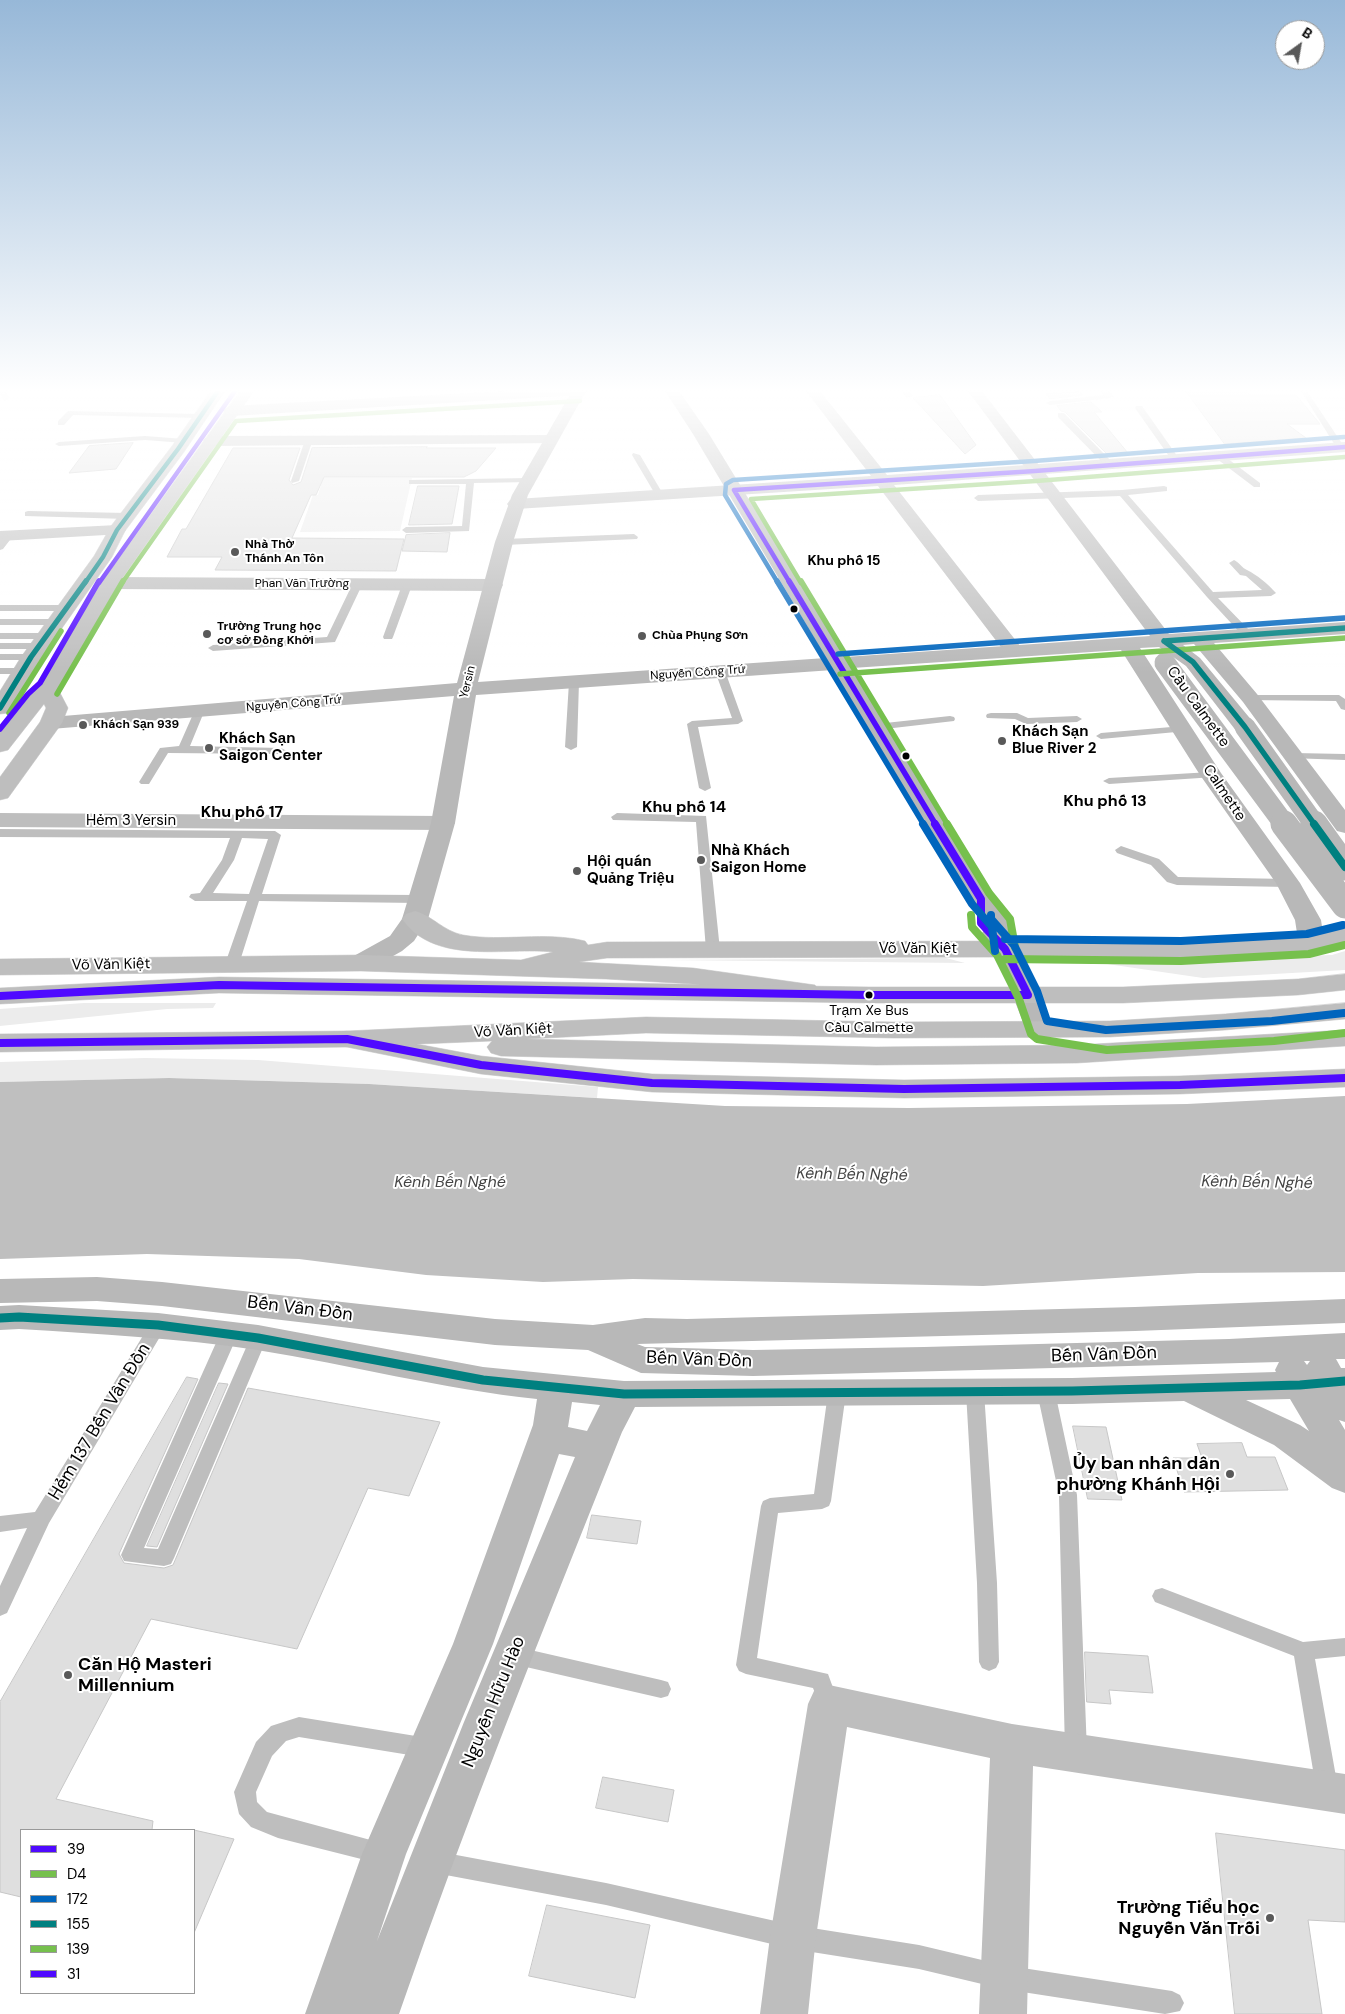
<!DOCTYPE html>
<meta charset="utf-8">
<style>
body{margin:0}
#map{position:relative;width:1345px;height:2014px;overflow:hidden;background:#fff;font-family:"DM Sans",sans-serif}
canvas{display:block}
.legend{position:absolute;left:20px;top:1829px;width:175px;height:165px;box-sizing:border-box;background:#fff;border:1px solid #999;margin:0;padding:6px 9px;list-style:none;font-size:15px;color:#000}
.legend li{display:flex;align-items:center;gap:10px;height:25px}
.legend b{width:25px;border:1px solid #999}
.north{position:absolute;left:1275px;top:20px;width:50px;height:50px;box-sizing:border-box;background:#fff;border:1px solid #999;border-radius:50%;rotate:32deg;font-size:14px;font-weight:700;line-height:20px;text-align:center;color:#000}
.north::after{content:'';display:block;margin:auto;width:18px;height:22px;background:#595959;clip-path:polygon(50% 0,100% 100%,50% 72%,0 100%)}
</style>
<div id="map">
<canvas width="1345" height="2014"></canvas>
<ul class="legend">
<li><b style="height:6px;background:#4f0aff"></b>39</li>
<li><b style="height:6px;background:#76c04d"></b>D4</li>
<li><b style="height:6px;background:#0065bd"></b>172</li>
<li><b style="height:6px;background:#008080"></b>155</li>
<li><b style="height:6px;background:#76c04d"></b>139</li>
<li><b style="height:6px;background:#4f0aff"></b>31</li>
</ul>
<div class="north">B</div>
</div>
<script>
const ctx = document.querySelector('canvas').getContext('2d');
ctx.lineJoin = 'round';
function fillPath(path, color) {
  ctx.fillStyle = color;
  ctx.fill(path, 'evenodd');
}
function stroke(path, color, width, dash) {
  ctx.strokeStyle = color;
  ctx.lineWidth = width;
  ctx.lineCap = dash ? 'butt' : 'round';
  ctx.setLineDash(dash || []);
  ctx.stroke(path);
}
function label(font, color, halo, rows, align = 'center') {
  ctx.font = font + ' "DM Sans",sans-serif';
  ctx.lineWidth = 4;
  ctx.setLineDash([]);
  ctx.textBaseline = 'middle';
  ctx.strokeStyle = halo;
  ctx.fillStyle = color;
  for (const [text, x, y, turn = 0] of rows) {
    ctx.save();
    ctx.translate(x, y);
    ctx.rotate((+turn || 0) * Math.PI / 180);
    ctx.textAlign = isNaN(turn) ? turn : align;
    if (halo) ctx.strokeText(text, 0, 0);
    ctx.fillText(text, 0, 0);
    ctx.restore();
  }
}
fillPath(new Path2D(`
 M323 478H412L400 531 300 532 313 495H318Z
 M1345 951V970L1203 978 1073 959H1188L1332 955Z
 M946 958 965 963 661 960Z
 M84 1003H216L213 1008 167 1009 0 1026V1009Z
 M145 1058 258 1060 598 1087 597 1098 369 1084 169 1078 0 1082V1062Z`), '#ececec');
fillPath(new Path2D(`
 M169 1078 369 1084 725 1106 909 1108 1187 1104 1345 1096V1272L1198 1273 983 1286 633 1279 543 1282 426 1275 299 1259 147 1254 0 1259V1082Z`), '#bfbfbf');
const building = new Path2D(`
 M1186 391H1247L1250 395H1296L1320 424H1287L1306 438 1225 444Z
 M1079 392 1083 395 1050 399 1046 394Z
 M940 395 976 445 965 454 913 398Z
 M1091 402 1102 412H1094L1128 453 1108 455 1065 412 1061 411 1057 406Z
 M133 443 116 469 69 473 89 446Z
 M427 447 426 448H496L476 471 464 477H324L316 495H311L292 538 404 539 396 571 215 570 222 557H167L182 529H186L233 448H300L289 480 293 485 301 482 312 448Z
 M418 486H459L452 524 409 525Z
 M450 533 447 552 402 551 406 535Z
 M187 1377 198 1379 119 1554 124 1563 164 1568 173 1565 248 1388 440 1422 409 1496 368 1488 297 1649 151 1619 56 1799 153 1821 152 1830H21V1897L0 1892V1702Z
 M219 1383 228 1384 157 1547 147 1546Z
 M1073 1426 1106 1427 1122 1500 1088 1499Z
 M1242 1443 1247 1457H1275L1288 1490 1184 1492 1173 1458H1202L1197 1444Z
 M592 1515 641 1521 637 1544 587 1538Z
 M1085 1652 1148 1656 1153 1693 1109 1690 1111 1704 1087 1702Z
 M603 1777 674 1790 668 1822 596 1808Z
 M194 1830 234 1839 194 1933Z
 M1216 1833 1345 1850V1922L1308 1920 1322 2014H1235Z
 M547 1905 650 1925 635 1998 529 1976Z`);
fillPath(building, '#dfdfdf');
stroke(building, '#c7c7c7', 1);
stroke(new Path2D(`
 M0 394 5 391`), '#d9d9d9', 17, [17, 8]);
const primary = new Path2D(`
 M211 391H225L184 452 125 531 112 557 41 658 8 713 0 714V691L21 657 94 556 111 526 172 446Z
 M240 391H254L119 583 58 689 68 708 62 723 8 798 0 800V777L40 722 46 708 44 704 8 750 0 752V731L28 697 40 685 101 583Z
 M415 911C433 916 443 931 463 935 503 942 545 931 585 941L588 945 607 942 1005 941 1181 943 1308 936 1345 927V943L1308 952 1181 959 1005 957 607 958 579 962 693 968 815 985 819 991 815 997 805 999 693 984 606 979 361 971 0 975V959L361 955 521 960 553 952C506 947 435 966 402 919L406 914Z
 M347 1031 481 1056 652 1074 904 1080 1180 1076 1345 1069V1087L1180 1094 904 1098 652 1092 481 1074 337 1045 333 1039 337 1033Z`);
const highway = new Path2D(`
 M1345 974V990L1298 995 1123 1003H869L219 993 0 1004V988L219 977 869 987H1123L1298 979Z
 M1345 1003V1019L1225 1030 1110 1037 893 1038 646 1033 526 1039 876 1047 1077 1045 1345 1030V1046L1077 1063 876 1065 501 1056 491 1053 487 1047 492 1041 347 1047 0 1052V1034L347 1031 646 1017 893 1022 1110 1021 1225 1014Z`);
stroke(primary, '#dbdbdb', 1);
stroke(highway, '#dbdbdb', 1);
fillPath(new Path2D(`
 M902 391H909L913 396 906 398Z
 M1101 391H1108L1114 396 1110 398 1050 405 1046 403 1050 401 1104 395Z
 M1301 391H1307L1345 448 1344 450H1338Z
 M1136 406H1142L1180 460 1179 462H1173L1135 408Z
 M68 411 200 414 204 416 200 418 73 415 64 425H58V421Z
 M1058 413H1064L1113 463V467H1107L1058 417Z
 M145 436 184 439 188 441 184 443 145 440 59 446 55 444 59 442Z
 M305 440 312 442 299 481 292 483 291 481Z
 M633 453 640 455 663 494 662 496 655 494 632 455Z
 M1217 455H1223L1260 483V487H1254L1217 459Z
 M528 478 532 480 531 482 474 483 469 531 406 533 402 530 406 527 462 526 466 484H409V480Z
 M1164 486 1167 487V491L1128 495 1213 592 1262 590 1246 576 1240 575 1229 563 1234 560C1239 562 1242 568 1247 570 1257 575 1268 584 1276 593L1271 596 1218 598 1252 633V637H1244L1207 597 1120 496 978 501 974 498 978 495 1122 490Z
 M28 511 128 513 132 516 128 519 25 516V512Z
 M9 533 13 536 3 549 0 550V541Z
 M634 534 638 537 637 539 504 545 500 542 504 539Z
 M357 582 362 585 335 642 213 651 208 648 213 645 327 637 352 585Z
 M407 582 412 585 393 637 392 639H384L383 637 402 585Z
 M0 605H65L70 608 65 611H0Z
 M0 619H55L60 622 55 625H0Z
 M0 633H46L51 636 46 639H0Z
 M0 643H38L43 646 38 649H0Z
 M0 654H31L36 657 31 660H0Z
 M0 668H22L27 671 22 674H0Z
 M720 668 725 671 743 721 738 724 698 727 711 788 705 791 699 788 687 724 692 721 732 718 715 671Z
 M574 679 579 682 577 747 571 750 565 747 569 682Z
 M1250 695H1339L1345 699V710L1341 709 1336 701 1246 700 1245 698Z
 M199 709 204 712 190 746 281 748 287 751 281 754 168 753 149 784H141L139 782 160 748 179 746 194 712Z
 M991 713H1017L1028 718 1077 716 1082 719 1077 722 1026 724 1015 719 987 718 986 716 987 714Z
 M950 716 954 717 955 719 954 721 876 730 871 727 876 724Z
 M1183 726 1188 729 1187 731 1101 739 1096 736 1101 733Z
 M1294 753 1345 754V760L1290 758 1288 756 1290 754Z
 M1211 772 1217 775 1215 777 1109 784 1103 781 1109 778Z
 M617 813 706 816 720 950 718 953H708L706 950 696 822 613 820 611 817Z
 M0 829 275 831 281 835 262 894 419 895 425 899 419 903 259 901 239 964 232 968 225 964 247 901H195L189 897 191 894 200 893 222 860 230 838 0 837ZM242 838 268 839 249 894 213 893 234 860Z
 M1121 846 1159 859 1178 877 1288 879 1294 883 1288 887 1177 885 1167 882 1151 865 1117 853 1115 850Z
 M158 1319 164 1321 167 1325 49 1523 7 1613 0 1616V1586L27 1528 0 1532V1516L35 1512 152 1321Z
 M229 1328 235 1330 238 1334 144 1548 158 1549 252 1334 258 1332 264 1334 267 1338 174 1558 171 1564 164 1566 124 1561 121 1555 220 1334 223 1330Z
 M975 1385 981 1387 984 1392 997 1583 999 1662 996 1668 989 1671 982 1668 979 1662 977 1583 966 1392 969 1387Z
 M1046 1385 1052 1387 1055 1392 1077 1495 1087 1752 1084 1759 1076 1762 1068 1759 1065 1752 1059 1495 1037 1392 1040 1387Z
 M837 1386 843 1388 846 1393 831 1501 829 1506 822 1509 778 1513 757 1658 828 1674 839 1704 836 1711 829 1713 822 1711 813 1688 746 1674 739 1671 736 1665 761 1506 763 1501 770 1498 814 1494 828 1393 831 1388Z
 M1162 1588 1303 1642 1345 1638V1656L1315 1659 1338 1788 1335 1795 1327 1798 1319 1795 1316 1788 1294 1656 1155 1602 1152 1596 1155 1590Z
 M513 1646 661 1680 668 1682 671 1689 668 1696 661 1698 513 1664 506 1661 503 1655 506 1649Z
 M299 1717 428 1738 436 1741 439 1748 436 1755 428 1758 299 1737 286 1741 272 1756 256 1792 257 1802 267 1812 389 1845 392 1853 389 1861 381 1864 278 1838 251 1827 239 1814 234 1792 256 1742 271 1726Z
 M435 1851 606 1883 793 1925 919 1945 1003 1965 1172 1991 1180 1995 1184 2003 1180 2011 1165 2014 1003 1989 919 1969 793 1949 606 1905 435 1873 427 1870 424 1862 427 1854Z`), '#bebebe');
fillPath(new Path2D(`
 M507 391H587L585 394 580 395 231 416 226 414 223 411 226 408 231 406Z
 M806 391H820L887 475 1345 442V452L894 485 1024 651 1021 655 1014 657 1007 655 878 486 516 509 510 508 507 504 510 500 516 499 871 476Z
 M550 435 556 437 558 440 556 443 211 446 205 444 203 441 205 438 211 436Z
 M117 525 123 526 126 530 123 534 0 541V531Z
 M110 577 494 579 501 581 503 585 501 589 494 591 110 589 103 587 101 583 103 579Z
 M0 813 443 816 451 818 455 823 451 828 443 830 0 827Z
 M829 1685 1012 1724 1345 1774V1814L1033 1766 1027 2014H979L990 1758 847 1727 816 1937 808 2014H760L770 1937 808 1704 814 1691Z`), '#bebebe');
fillPath(new Path2D(`
 M572 391H586L528 495 513 542 478 682 826 658 693 434 665 391H679L709 434 845 657 1150 636 968 391H982L1169 634 1345 622V634L1214 643 1257 694 1345 810V833L1337 831 1243 702 1194 644 1183 645 1200 658 1253 722 1256 727 1253 732 1245 734 1237 732 1186 666 1159 647 1140 648 1221 773 1300 883 1321 920 1323 933 1321 944 1317 950 1308 952 1299 950 1295 944 1297 933 1295 920 1276 883 1200 775 1121 650 852 668 991 895 1014 923 1017 950 1034 980 1054 1030 1050 1036 1040 1038 1030 1036 1026 1030 1002 968 980 936 984 930 989 929 988 924 968 899 833 670 476 695 455 823 428 919 414 941 402 951 370 969 361 971 352 969 348 963 352 957 390 936 402 919 431 823 454 696 51 729 43 728 40 723 43 718 51 717 457 683 495 542 512 495Z
 M97 1277 162 1282 495 1319 593 1325 645 1318 687 1319 1135 1307 1345 1299V1323L1135 1331 637 1344 645 1347 753 1350 924 1347 1229 1339 1345 1333V1359H1336L1341 1368H1345V1422L1339 1420 1345 1430V1493L1332 1488 1274 1445 1184 1401 1072 1404 635 1407 622 1432C545 1625 467 1817 399 2014H305L362 1854 453 1644 533 1425 537 1399C442 1389 351 1365 257 1350 178 1338 99 1334 19 1329L0 1330V1306L19 1305 158 1313 258 1325 483 1367 624 1381 1072 1378 1276 1372 1275 1370 1279 1362 753 1376 641 1373 588 1350 495 1345 162 1306 97 1301 0 1303V1279ZM1304 1361H1310L1307 1365ZM1290 1399 1309 1431 1300 1425 1246 1400ZM572 1402 600 1405 587 1431 568 1427ZM559 1454 575 1457 464 1722 377 1941 406 1854 493 1644Z`), '#b8b8b8');
fillPath(primary, '#bebebe');
fillPath(highway, '#bebebe');
stroke(new Path2D(`
 M1165 663 1285 825
 M1245 727 1315 825`), '#b8b8b8', 21);
stroke(new Path2D(`
 M1284 824 1345 905
 M1314 824 1345 867`), '#b8b8b8', 27);
stroke(new Path2D(`
 M790 583 734 490 1035 471 1345 447`), '#4f0aff', 4.5);
stroke(new Path2D(`
 M789 581 936 825`), '#4f0aff', 5.5);
stroke(new Path2D(`
 M0 996 219 985 869 995H1028L1005 949 981 923V899L935 824
 M0 1043 347 1039 481 1065 652 1083 904 1089 1180 1085 1345 1078`), '#4f0aff', 8);
stroke(new Path2D(`
 M801 583 751 499 1036 481 1345 457`), '#76c04d', 4.5);
stroke(new Path2D(`
 M801 581 948 825
 M840 674 1345 638`), '#76c04d', 5.5);
stroke(new Path2D(`
 M947 824 989 893 1010 919 1015 947
 M971 915 972 927 997 955 1019 999 1031 1034 1037 1039 1107 1050 1274 1041 1345 1033
 M1005 959 1181 961 1309 954 1345 945`), '#76c04d', 8);
stroke(new Path2D(`
 M778 583 725 495 726 484 733 480 1034 461 1344 437`), '#0065bd', 4.5);
stroke(new Path2D(`
 M777 581 924 825
 M838 654 1344 618`), '#0065bd', 5.5);
stroke(new Path2D(`
 M923 824 972 904 992 927 995 951
 M991 915V919L1014 945 1037 991 1047 1021 1106 1030 1272 1021 1344 1013
 M1005 939 1181 941 1307 934 1343 925`), '#0065bd', 8);
stroke(new Path2D(`
 M85 583 103 557 117 530 178 449 218 391`), '#008080', 4.5);
stroke(new Path2D(`
 M1164 641 1193 662 1245 727 1315 825
 M1164 641 1345 628
 M0 708 31 657 86 581`), '#008080', 5.5);
stroke(new Path2D(`
 M1314 824 1345 867`), '#008080', 8);
stroke(new Path2D(`
 M0 1318 19 1317 158 1325 258 1338 483 1380 624 1394 1072 1391 1300 1385 1345 1381`), '#008080', 9);
stroke(new Path2D(`
 M122 583 236 421 580 401`), '#76c04d', 4.5);
stroke(new Path2D(`
 M57 694 123 581
 M9 713 61 631`), '#76c04d', 5.5);
stroke(new Path2D(`
 M99 583 235 391`), '#4f0aff', 4.5);
stroke(new Path2D(`
 M0 729 28 694 40 683 99 581`), '#4f0aff', 5.5);
const sky = ctx.createLinearGradient(0, 0, 0, 673);
sky.addColorStop(0, '#97b8d8');
sky.addColorStop(0.58, '#fff');
sky.addColorStop(1, '#ffffff00');
ctx.fillStyle = sky;
ctx.fillRect(0, 0, 1345, 673);
for (const [x, y, r, color] of [
 [235,552,5,"#595959"],
 [794,609,4.5,"#000"],
 [207,634,5,"#595959"],
 [642,636,5,"#595959"],
 [83,725,5,"#595959"],
 [1002,741,5,"#595959"],
 [209,748,5,"#595959"],
 [906,756,4.5,"#000"],
 [701,860,5,"#595959"],
 [577,871,5,"#595959"],
 [869,995,4.5,"#000"],
 [1230,1474,5,"#595959"],
 [68,1675,5,"#595959"],
 [1270,1918,5,"#595959"]
]) {
  const dot = new Path2D();
  dot.arc(x, y, r, 0, 2 * Math.PI);
  ctx.fillStyle = color;
  ctx.fill(dot);
  stroke(dot, '#fff', 2);
}
label('bold 12px', '#000', '#fff', [
 ["Nhà Thờ",245,545],
 ["Thánh An Tôn",245,559],
 ["Trường Trung học",217,627],
 ["cơ sở Đồng Khởi",217,641],
 ["Chùa Phụng Sơn",652,636],
 ["Khách Sạn 939",93,725]
], 'left');
label('12px', '#000', '#fff', [
 ["Phan Văn Trường",302,584],
 ["Nguyễn Công Trứ",698,673,-4],
 ["Yersin",468,682,-76],
 ["Nguyễn Công Trứ",294,704,-5]
]);
label('bold 14px', '#000', '#fff', [
 ["Khu phố 15",844,561]
]);
label('14px', '#000', '#fff', [
 ["Trạm Xe Bus",869,1011],
 ["Cầu Calmette",869,1028]
]);
label('15px', '#000', '#fff', [
 ["Cầu Calmette",1198,707,54],
 ["Calmette",1224,793,56],
 ["Hẻm 3 Yersin",131,821],
 ["Võ Văn Kiệt",918,949],
 ["Võ Văn Kiệt",111,965,-1],
 ["Võ Văn Kiệt",513,1031,-3]
]);
label('bold 15px', '#000', '#fff', [
 ["Khách Sạn",1012,732],
 ["Blue River 2",1012,749],
 ["Khách Sạn",219,739],
 ["Saigon Center",219,756],
 ["Nhà Khách",711,851],
 ["Saigon Home",711,868],
 ["Hội quán",587,862],
 ["Quảng Triệu",587,879]
], 'left');
label('bold 16px', '#000', '#fff', [
 ["Khu phố 13",1105,802],
 ["Khu phố 14",684,808],
 ["Khu phố 17",242,813]
]);
label('italic 16px', '#444', '#fff', [
 ["Kênh Bến Nghé",852,1175,1],
 ["Kênh Bến Nghé",450,1183],
 ["Kênh Bến Nghé",1257,1183,1]
]);
label('18px', '#000', '#fff', [
 ["Bến Vân Đồn",300,1309,7],
 ["Bến Vân Đồn",1104,1355,-2],
 ["Bến Vân Đồn",699,1360,2],
 ["Hẻm 137 Bến Vân Đồn",100,1422,-59],
 ["Nguyễn Hữu Hào",494,1702,-68]
]);
label('bold 18px', '#000', '#fff', [
 ["Ủy ban nhân dân",1220,1464],
 ["phường Khánh Hội",1220,1485],
 ["Căn Hộ Masteri",78,1665,"left"],
 ["Millennium",78,1686,"left"],
 ["Trường Tiểu học",1260,1908],
 ["Nguyễn Văn Trỗi",1260,1929]
], 'right');
</script>
